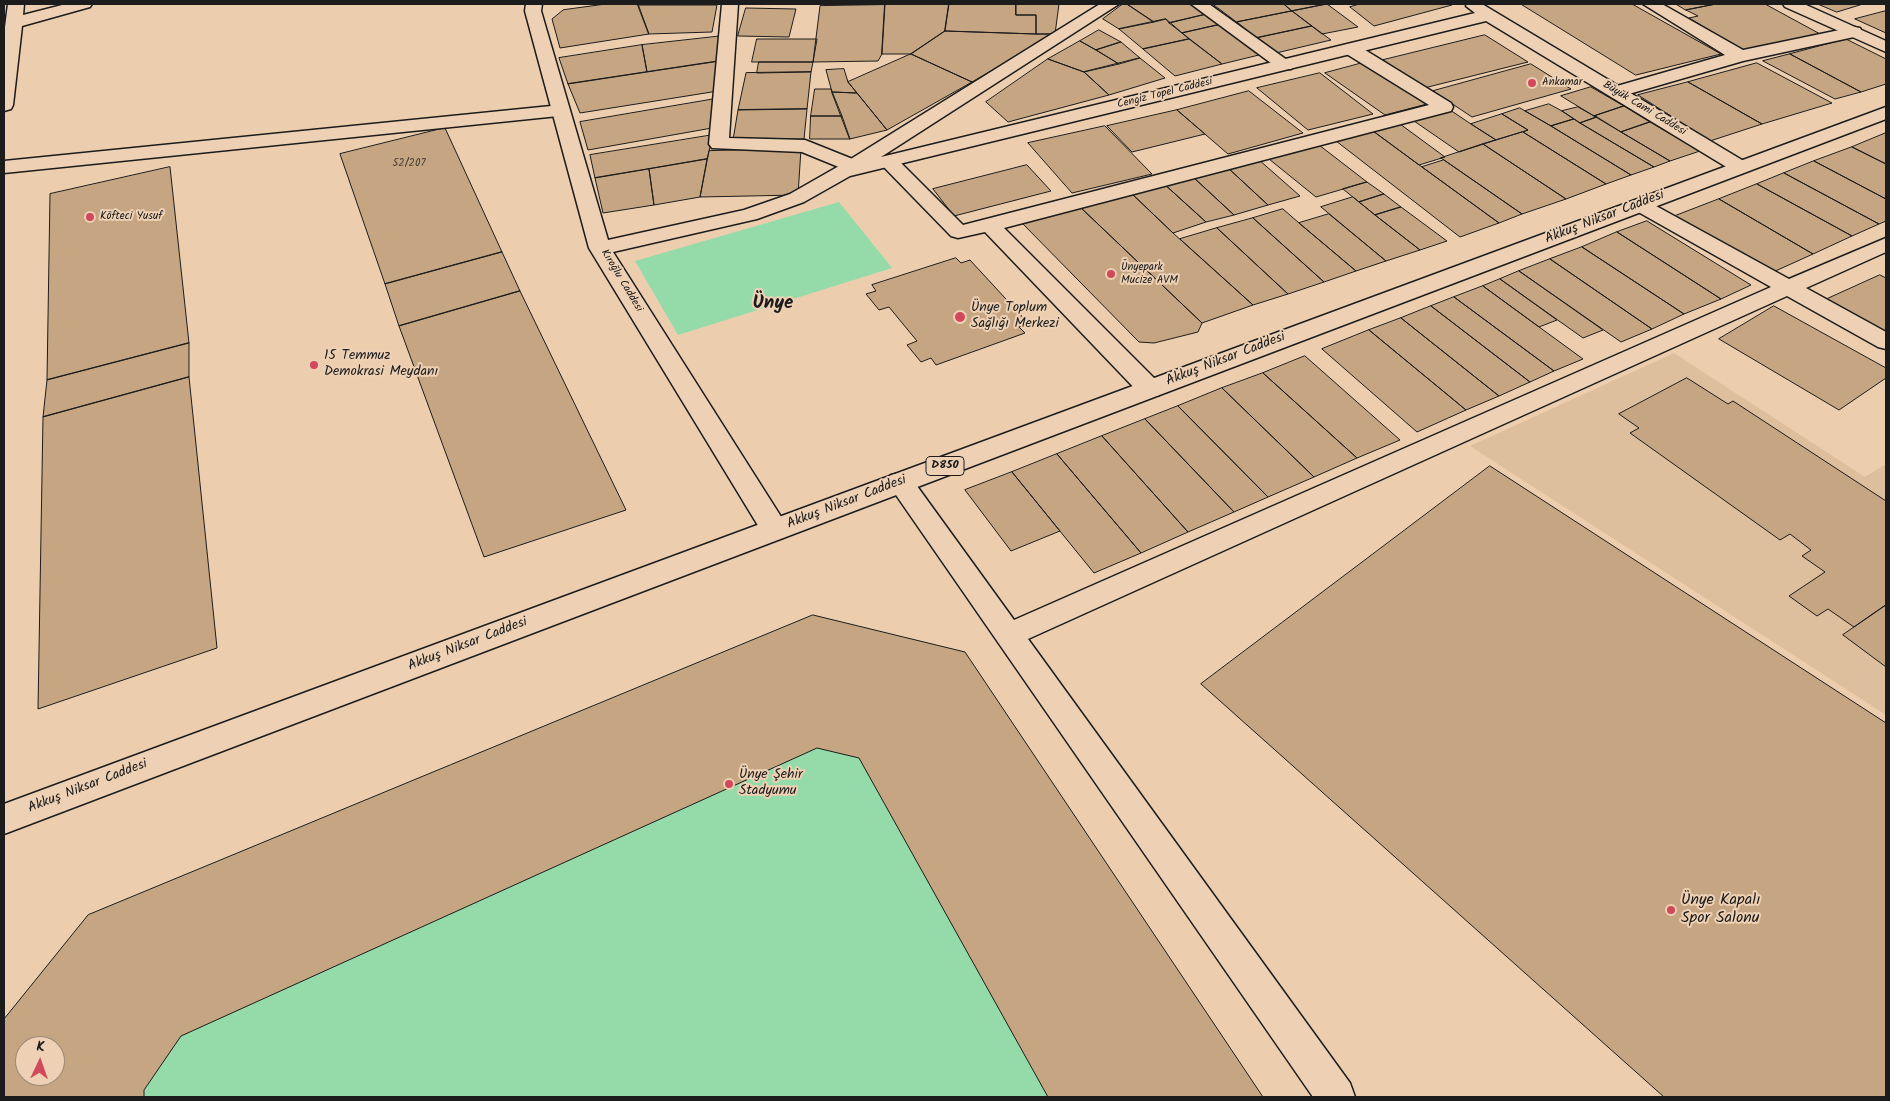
<!DOCTYPE html>
<meta charset="utf-8">
<style>
body{margin:0}
#map{position:relative;width:1890px;height:1101px;overflow:hidden;background:#ecceae;font-family:Kalam,sans-serif}
canvas{display:block}
.frame{position:absolute;inset:0;border:5px solid #1c1c1c;pointer-events:none}
.north{position:absolute;left:15px;top:1036px;width:50px;height:50px;box-sizing:border-box;background:#eed1b4;border:1px solid #9a8977;border-radius:50%;rotate:3deg;font-size:14px;font-weight:700;line-height:20px;text-align:center;color:#1c1c1c}
.north::after{content:'';display:block;margin:auto;width:18px;height:22px;background:#d1495b;clip-path:polygon(50% 0,100% 100%,50% 72%,0 100%)}
</style>
<div id="map">
<canvas width="1890" height="1101"></canvas>
<div class="frame"></div>
<div class="north">K</div>
</div>
<script>
const ctx = document.querySelector('canvas').getContext('2d');
ctx.lineJoin = 'round';
function fillPath(path, color) {
  ctx.fillStyle = color;
  ctx.fill(path, 'evenodd');
}
function stroke(path, color, width, dash) {
  ctx.strokeStyle = color;
  ctx.lineWidth = width;
  ctx.lineCap = dash ? 'butt' : 'round';
  ctx.setLineDash(dash || []);
  ctx.stroke(path);
}
function label(font, color, halo, rows, align = 'center') {
  ctx.font = font + ' Kalam,sans-serif';
  ctx.lineWidth = 4;
  ctx.setLineDash([]);
  ctx.textBaseline = 'middle';
  ctx.strokeStyle = halo;
  ctx.fillStyle = color;
  for (const [text, x, y, turn = 0] of rows) {
    ctx.save();
    ctx.translate(x, y);
    ctx.rotate((+turn || 0) * Math.PI / 180);
    ctx.textAlign = isNaN(turn) ? turn : align;
    if (halo) ctx.strokeText(text, 0, 0);
    ctx.fillText(text, 0, 0);
    ctx.restore();
  }
}
fillPath(new Path2D(`
 M1674 353 1865 477 1886 464V715L1470 446Z`), '#ddbf9e');
fillPath(new Path2D(`
 M839 202 892 268 678 335 635 261Z
 M813 615 965 652 1263 1097H4V1019L88 915ZM25 1046H55V1076H25Z`), '#94dba9');
const building = new Path2D(`
 M606 4H638L649 34 560 48 552 19 563 10Z
 M885 4H949L945 31 911 54H882Z
 M949 4H1016V15H1036V34L945 31Z
 M1016 4H1059L1055 34H1036V15H1016Z
 M1123 4H1127L1154 22 1119 29 1103 19Z
 M1127 4H1194L1207 14 1169 23 1166 19 1154 22Z
 M1213 4H1284L1292 11 1237 22Z
 M1284 4H1327L1292 11Z
 M1327 4 1358 27 1322 34 1292 11Z
 M1360 4H1451L1452 5 1374 26 1350 7Z
 M1521 4H1632L1721 54 1636 75Z
 M1676 4H1716L1686 10Z
 M1716 4H1765L1822 35 1744 51 1689 18 1698 16 1686 10Z
 M1818 4H1863L1837 12Z
 M638 5H717L712 32 649 34Z
 M885 5 882 54 878 61 813 62 820 6Z
 M746 8 796 9 789 37 738 36Z
 M1292 11 1312 26 1256 38 1237 22Z
 M1886 11V33L1855 19Z
 M1207 14 1222 24 1182 33 1169 23Z
 M1166 19 1189 39 1143 49 1119 29Z
 M1222 24 1263 54 1222 64 1182 33Z
 M1312 26 1331 40 1276 53 1256 38Z
 M1099 30 1121 42 1096 50 1080 41Z
 M945 31 1036 34H1055L972 82 911 54Z
 M1485 35 1528 62 1424 88 1383 60Z
 M723 36 720 61 647 72 642 45Z
 M757 39H817L813 62H752Z
 M1189 39 1222 64 1175 76 1143 49Z
 M1846 39 1886 59V84L1861 92 1790 54Z
 M1080 41 1096 50 1119 64 1084 72 1048 59Z
 M1121 42 1140 58 1119 64 1096 50Z
 M642 45 647 72 568 84 559 58Z
 M911 54 972 82 887 130 848 82Z
 M1790 54 1861 92 1835 99 1763 61Z
 M1140 58 1165 78 1109 95 1084 72Z
 M1048 59 1084 72 1109 95 1008 122 986 102Z
 M720 61 718 91 580 113 568 84Z
 M759 62H813L811 72 757 73Z
 M1366 62 1427 104 1385 115 1325 73Z
 M1757 63 1832 103 1762 124 1688 82Z
 M1531 64 1571 89 1472 117 1433 91Z
 M844 69 848 82 857 93 832 92 826 70Z
 M811 72 807 109 738 110 746 73Z
 M1320 73 1373 114 1308 130 1257 88Z
 M1688 82 1762 124 1710 141 1638 95Z
 M1591 87 1624 106 1594 116 1561 96Z
 M815 89H831L842 116H811Z
 M1249 91 1303 133 1228 154 1177 110Z
 M832 92 857 93 887 130 850 139Z
 M715 99 712 128 588 150 580 122Z
 M1549 104 1562 111 1574 119 1551 126 1525 111Z
 M1624 106 1650 122 1621 132 1594 116Z
 M1578 107 1594 116 1597 117 1580 123 1562 111Z
 M1520 108 1551 126 1631 175 1606 184 1523 132 1528 130 1502 114Z
 M807 109 804 139 733 140 738 110Z
 M1177 110 1205 134 1132 152 1107 126Z
 M1450 110 1471 124 1496 140 1459 152 1414 121Z
 M1502 114 1528 130 1496 140 1471 124Z
 M811 116H842L850 139H810Z
 M1597 117 1621 132 1670 161 1654 167 1580 123Z
 M1574 119 1580 123 1654 167 1631 175 1551 126Z
 M1650 122 1700 151 1670 161 1621 132Z
 M1400 124 1445 157 1419 165 1373 131Z
 M1105 126 1152 174 1072 193 1028 143Z
 M445 128 502 252 385 284 340 154Z
 M1373 131 1422 167 1499 223 1460 237 1336 141Z
 M1523 132 1606 184 1566 199 1483 144Z
 M1886 133V164L1852 147Z
 M713 135 707 159 595 178 590 155Z
 M1483 144 1566 199 1522 214 1441 158Z
 M1319 145 1367 182 1316 197 1269 159Z
 M1852 147 1886 164V199L1814 161Z
 M801 149 798 195 700 197 709 151Z
 M707 159 700 197 654 205 649 169Z
 M1258 159 1300 196 1268 205 1227 167Z
 M1444 160 1522 214 1499 223 1422 167Z
 M1814 161 1886 199V221L1879 224 1784 173Z
 M1027 165 1051 191 954 216 933 189Z
 M170 167 189 343 47 380 50 194Z
 M1227 167 1268 205 1234 215 1192 176Z
 M649 169 654 205 603 213 595 178Z
 M1784 173 1879 224 1852 236 1757 184Z
 M1192 176 1234 215 1206 222 1163 183Z
 M1367 182 1384 194 1359 202 1343 189Z
 M1163 183 1206 222 1173 233 1130 192Z
 M1757 184 1852 236 1813 254 1719 199Z
 M1130 192 1173 233 1253 305 1202 323 1079 206Z
 M1384 194 1401 207 1375 215 1359 202Z
 M1353 197 1375 215 1420 250 1386 261 1321 207Z
 M1719 199 1813 254 1771 273 1675 216Z
 M1079 206 1202 323 1198 332 1154 343 1139 342 1023 224Z
 M1401 207 1447 241 1420 250 1375 215Z
 M1283 209 1299 223 1356 271 1324 282 1253 218Z
 M1329 214 1386 261 1356 271 1299 223Z
 M1253 218 1324 282 1288 294 1217 228Z
 M1647 221 1751 285 1721 299 1617 232Z
 M1217 228 1288 294 1253 305 1180 239Z
 M1617 232 1721 299 1684 314 1582 247Z
 M1582 247 1684 314 1652 329 1550 259Z
 M502 252 520 291 399 326 385 284Z
 M956 258 961 263 970 260 1029 324 1019 327 1025 333 936 365 931 358 921 362 907 345 917 341 889 307 879 310 866 294 876 291 872 285Z
 M1550 259 1652 329 1621 342 1519 271Z
 M1519 271 1603 330 1583 338 1500 279Z
 M1880 275 1886 278V334L1827 299Z
 M1500 279 1557 320 1539 327 1483 286Z
 M1483 286 1583 359 1554 371 1454 297Z
 M520 291 626 510 484 557 399 326Z
 M1454 297 1554 371 1530 382 1431 306Z
 M1431 306 1530 382 1499 396 1401 318Z
 M1774 306 1886 368V378L1839 410 1719 339Z
 M1401 318 1499 396 1466 410 1369 330Z
 M1369 330 1466 410 1417 432 1322 349Z
 M189 343V377L43 417 47 380Z
 M1305 356 1400 440 1357 458 1263 373Z
 M1263 373 1357 458 1314 477 1222 388Z
 M189 377 217 648 38 709 43 417Z
 M1687 378 1728 404 1733 401 1886 501V605L1854 627 1828 609 1817 616 1789 596 1825 572 1802 556 1811 550 1790 534 1780 540 1630 433 1639 428 1619 414Z
 M1222 388 1314 477 1268 497 1178 406Z
 M1178 406 1268 497 1234 512 1145 419Z
 M1145 419 1234 512 1188 532 1102 436Z
 M1102 436 1188 532 1141 553 1057 454Z
 M1057 454 1141 553 1094 573 1012 472Z
 M1490 466 1886 723V1097H1664L1201 684Z
 M1012 472 1060 531 1011 551 965 490Z
 M1886 605V667L1843 635Z
 M813 615 965 652 1263 1097H1048L859 758 817 748 181 1036 144 1090V1097H4V1019L88 915ZM25 1046H55V1076H25Z`);
fillPath(building, '#c6a682');
stroke(building, '#1c1c1c', 1);
const minor = new Path2D(`
 M722 4H738L729 138 805 140 860 162 863 166 860 170H846L802 152 712 148 709 144Z
 M1191 4H1209L1294 65 1291 69H1279Z
 M1643 4H1662L1743 50 1854 27 1860 28 1862 32 1860 36 1854 37 1743 61 1622 96H1610L1607 92 1610 88 1725 55Z
 M1351 44 1357 45 1451 103 1453 107 1451 111 1004 228 1159 383 1162 389 1159 395 1150 397 1141 395 985 232 958 238 951 236 878 161 881 157H895L963 225 1429 105 1345 53 1342 49 1345 45Z
 M561 105 568 107 570 111 568 115 4 173V161Z
 M1640 199 1647 201 1789 279 1886 238V252L1806 288 1886 332V349L1878 347 1787 296 1028 639 1350 1083 1355 1097H1313L887 482 891 475 900 473 909 475 1014 620 1771 287 1633 209 1630 205 1633 201Z`);
const tertiary = new Path2D(`
 M8 4H24L23 15 66 4H92L90 7 22 26 13 105 11 109 4 111V35Z
 M526 4H542L541 11 608 240 744 210 790 194 846 162 1100 4H1119L881 157 1475 13 1466 6 1467 4H1482L1747 163 1750 167 1747 171H1733L1486 21 850 176 804 202 757 219 613 252 785 523 789 530 785 537 775 540 765 537 589 248 525 11Z
 M1783 4H1804L1886 41V52L1785 7Z`);
const primary = new Path2D(`
 M1886 107V119L4 834V804Z`);
stroke(minor, '#1c1c1c', 3);
stroke(tertiary, '#1c1c1c', 3);
stroke(primary, '#1c1c1c', 3);
fillPath(minor, '#eed1b4');
fillPath(tertiary, '#eed1b4');
fillPath(primary, '#eed1b4');
for (const [x, y, r, color] of [
 [1532,83,5,"#d1495b"],
 [90,217,5,"#d1495b"],
 [1111,274,5,"#d1495b"],
 [960,317,6,"#d1495b"],
 [314,365,5,"#d1495b"],
 [729,784,5,"#d1495b"],
 [1671,910,5,"#d1495b"]
]) {
  const dot = new Path2D();
  dot.arc(x, y, r, 0, 2 * Math.PI);
  ctx.fillStyle = color;
  ctx.fill(dot);
  stroke(dot, '#eed1b4', 2);
}
label('11px', '#1c1c1c', '#eed1b4', [
 ["Ankamar",1542,83],
 ["Köfteci Yusuf",100,217],
 ["Ünyepark",1121,268],
 ["Mucize AVM",1121,281]
], 'left');
label('11px', '#1c1c1c', '#eed1b4', [
 ["Cengiz Topel Caddesi",1165,94,-14],
 ["Büyük Cami Caddesi",1644,109,31],
 ["Kıroğlu Caddesi",621,281,59]
]);
label('11px', '#463e36', null, [
 ["52/207",409,164]
]);
for (const [x, y, w] of [
 [945,466,38]
]) {
  const box = new Path2D();
  box.roundRect(x - w / 2, y - 9.5, w, 19, 4);
  ctx.fillStyle = '#eed1b4';
  ctx.fill(box);
  stroke(box, '#1c1c1c', 1);
}
label('bold 12px', '#1c1c1c', null, [
 ["D850",945,466]
]);
label('14px', '#1c1c1c', '#eed1b4', [
 ["Akkuş Niksar Caddesi",1605,218,-21],
 ["Akkuş Niksar Caddesi",1226,360,-21],
 ["Akkuş Niksar Caddesi",847,503,-21],
 ["Akkuş Niksar Caddesi",468,645,-21],
 ["Akkuş Niksar Caddesi",88,787,-21]
]);
label('14px', '#1c1c1c', '#eed1b4', [
 ["Ünye Toplum",971,309],
 ["Sağlığı Merkezi",971,325],
 ["15 Temmuz",324,357],
 ["Demokrasi Meydanı",324,373],
 ["Ünye Şehir",739,776],
 ["Stadyumu",739,792]
], 'left');
label('16px', '#1c1c1c', '#eed1b4', [
 ["Ünye Kapalı",1681,901],
 ["Spor Salonu",1681,919]
], 'left');
label('bold 19px', '#1c1c1c', '#eed1b4', [
 ["Ünye",773,305]
]);
</script>
